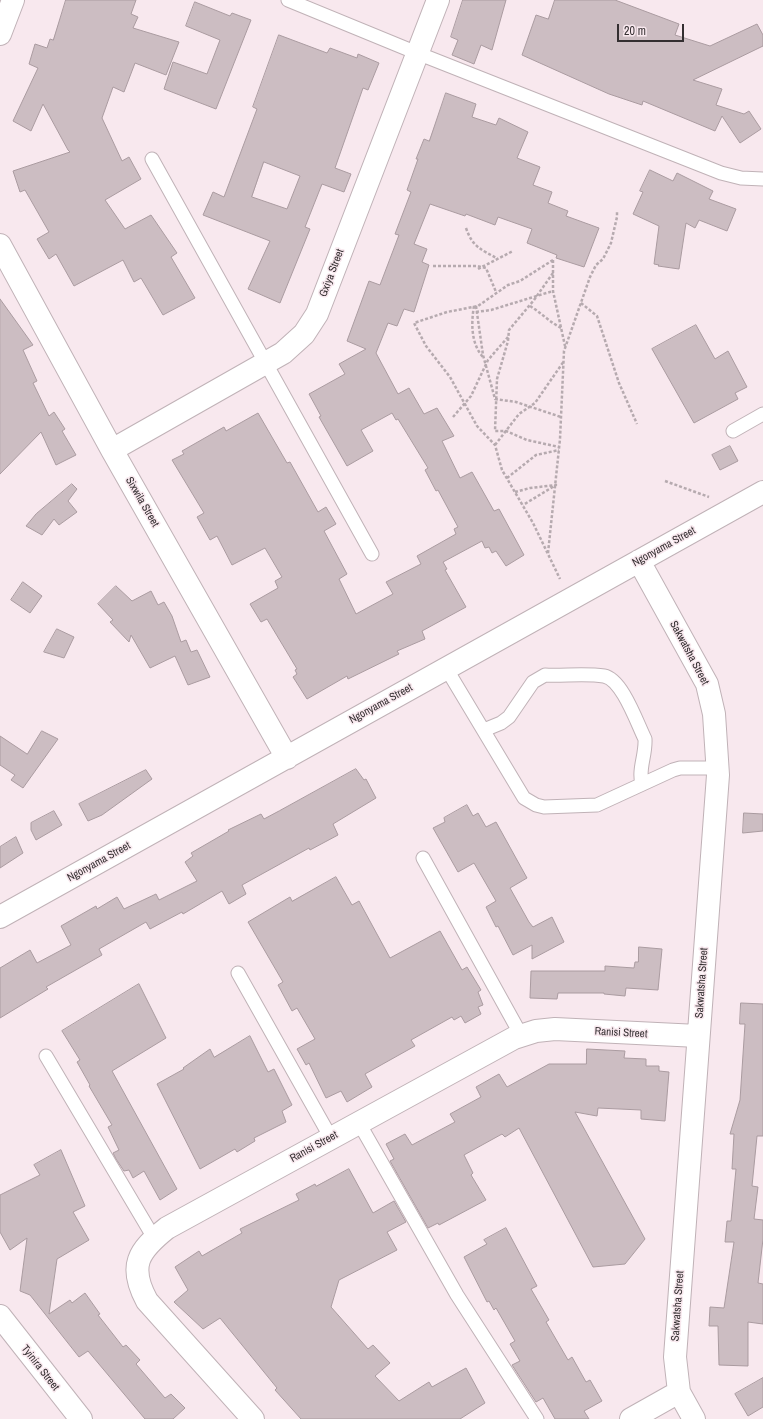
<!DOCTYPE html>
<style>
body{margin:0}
#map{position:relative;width:763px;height:1419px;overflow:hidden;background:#f8e8ee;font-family:"Archivo Narrow",sans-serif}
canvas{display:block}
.scale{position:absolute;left:617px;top:24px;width:67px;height:18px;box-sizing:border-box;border:2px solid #342f31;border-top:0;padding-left:5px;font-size:12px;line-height:14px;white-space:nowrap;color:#342f31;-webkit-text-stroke:3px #f8e8ee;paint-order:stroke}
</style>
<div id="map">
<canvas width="763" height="1419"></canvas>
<div class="scale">20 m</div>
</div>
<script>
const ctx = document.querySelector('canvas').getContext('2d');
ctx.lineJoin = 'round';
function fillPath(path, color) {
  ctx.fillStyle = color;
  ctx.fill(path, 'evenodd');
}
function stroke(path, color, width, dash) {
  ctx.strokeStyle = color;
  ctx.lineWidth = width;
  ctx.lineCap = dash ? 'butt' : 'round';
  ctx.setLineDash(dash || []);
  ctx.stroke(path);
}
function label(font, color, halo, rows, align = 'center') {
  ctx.font = font + ' "Archivo Narrow",sans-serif';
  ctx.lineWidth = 3;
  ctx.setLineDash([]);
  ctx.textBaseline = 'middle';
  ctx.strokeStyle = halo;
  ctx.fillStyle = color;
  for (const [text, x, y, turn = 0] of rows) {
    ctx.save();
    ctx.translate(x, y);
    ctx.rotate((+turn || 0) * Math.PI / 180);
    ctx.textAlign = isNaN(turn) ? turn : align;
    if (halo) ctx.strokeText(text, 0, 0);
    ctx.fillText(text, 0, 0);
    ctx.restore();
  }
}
const building = new Path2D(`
 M66 0H136L131 14 138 17 133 28 179 42 166 75 135 63 124 92 113 87 102 118 122 161 129 157 141 179 105 200 125 229 151 215 177 253 171 257 195 298 163 315 141 278 134 282 123 260 74 286 56 254 49 259 37 239 49 232 25 190 20 192 13 171 70 152 68 150 43 104 31 131 13 121 38 68 29 64 35 44 47 48 50 39 53 40Z
 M463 0H506L492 50 481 45 474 64 452 55 458 40 451 37Z
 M555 0H615L679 24 675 35 710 46 757 24 763 35V46L693 80 722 89 716 105 744 114 749 111 761 129 740 143 722 116 715 131 643 101 642 105 609 94 522 55 536 15 548 19Z
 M195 2 230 16 232 13 251 20 216 109 164 89 173 62 207 74 220 40 186 26Z
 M279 35 327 53 330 48 357 58 358 54 379 63 368 90 363 88 335 168 351 174 344 192 322 184 305 227 310 229 280 303 248 289 270 241 203 215 213 192 224 197 257 109 253 107ZM264 162 300 176 287 209 252 197Z
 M446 93 476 104 472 117 496 125 499 118 528 132 517 158 540 167 533 185 552 192 548 203 568 211 566 216 599 228 584 267 556 258 557 255 527 243 532 229 498 217 495 225 466 214 465 216 430 204 414 244 427 249 422 262 429 265 414 312 404 309 397 326 388 323 376 353 398 394 409 388 424 414 437 408 454 436 442 441 460 478 472 472 494 511 499 509 524 555 506 566 496 551 492 553 489 547 485 548 482 541 443 562 447 569 445 570 466 607 422 631 425 639 397 651 399 654 348 679 347 676 307 699 293 677 297 674 295 670 297 669 267 619 261 622 250 604 278 588 275 581 282 577 265 548 232 565 217 536 210 540 197 517 204 513 172 460 184 454 182 451 224 427 226 431 258 413 287 463 290 462 318 512 326 507 336 524 324 531 347 574 339 579 356 614 393 594 386 582 421 564 417 556 456 534 454 529 458 527 438 490 436 491 425 470 428 468 398 419 396 420 392 413 361 430 373 451 347 466 319 417 321 416 309 394 345 374 339 364 366 349 347 341 369 281 380 285 399 235 395 234 411 192 407 190 418 159H416L424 139 429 141Z
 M650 170 673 181 677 173 713 191 709 199 736 209 727 231 699 220 695 228 686 223 679 269 658 266 659 265 654 264 659 226 633 214 643 192 640 191Z
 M0 299 33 345 23 350 37 381 33 383 49 416 54 412 65 429 62 431 76 455 56 465 41 432 0 474Z
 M696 325 715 359 728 351 747 387 735 393 738 399 694 423 652 349Z
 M730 446 738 461 720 470 712 455Z
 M72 484 77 489 68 501 77 512 59 525 54 519 42 535 26 526 36 514Z
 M23 582 42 596 30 613 11 600Z
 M116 586 132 601 151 591 158 605 164 602 172 616 181 642 186 640 191 652 197 650 210 677 188 685 175 656 150 668 131 635 129 642 110 622 113 620 98 604Z
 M57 629 74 637 64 658 44 652Z
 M42 731 58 739 23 788 11 780 15 775 0 765V736L27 754Z
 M356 769 364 780 366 779 376 798 333 824 338 835 310 850 309 848 242 885 246 894 229 904 222 891 183 914 182 912 150 929 146 922 99 949 102 955 46 987 48 989 0 1018V968L30 950 37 963 71 945 61 926 96 906 97 909 117 897 124 909 156 894 159 900 197 881 185 862 193 856 191 853 229 831 228 830 261 814 264 819 279 811Z
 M146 770 152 779 102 815 88 821 79 804Z
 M467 805 473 816 478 813 486 827 496 822 527 878 510 888 529 922 533 927 552 917 564 942 532 959V945L513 955 498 926 496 927 486 907 496 901 474 863 458 872 433 828 445 822 444 818Z
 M54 811 62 825 36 840 31 830V823Z
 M744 813 763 814V831L743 833Z
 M16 837 23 853 0 868V847Z
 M336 877 352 905 359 901 390 958 440 931 462 970 467 967 481 990 478 992 483 1005 478 1007 481 1014 465 1023 461 1016 454 1020 452 1017 411 1040 415 1046 365 1074 372 1087 347 1102 341 1091 326 1098 309 1063 306 1065 297 1049 315 1039 297 1008 292 1011 278 985 283 982 248 922 290 897 292 901Z
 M639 947 662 949 658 990 626 988 625 996 604 994V993H558L557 999 530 998 531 971H605V966L634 968 635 962H638Z
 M139 984 166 1038 112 1071 177 1189 160 1200 144 1171 133 1178 129 1170 124 1171 116 1159 113 1153 119 1150 108 1127 112 1125 89 1086 90 1085 77 1062 80 1060 62 1031Z
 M741 1003 763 1004V1136H757L752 1186 758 1187 754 1219 763 1220V1239L758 1283 763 1284V1324L748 1322V1366L719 1365 718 1326H709L710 1307 724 1308 734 1242H725L727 1221H731L736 1169H732L734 1134H730L740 1100 745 1024H740Z
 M250 1036 268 1072 274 1069 292 1105 282 1111 286 1122 254 1138 255 1141 237 1152 235 1149 200 1169 157 1084 184 1069 183 1068 210 1049 214 1057Z
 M587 1049 625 1051 624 1058 646 1059V1066H659V1071L669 1072 665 1121 641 1119V1110L598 1108 597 1116 575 1112 645 1239 625 1264 593 1267 519 1128 505 1137 502 1134 464 1155 473 1173 471 1175 486 1200 439 1225 438 1223 428 1228 390 1161 394 1159 386 1144 405 1134 412 1145 455 1122 450 1114 481 1097 476 1087 499 1074 507 1087 549 1064H586Z
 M61 1150 85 1206 73 1212 89 1240 57 1259 49 1314 70 1300 72 1303 85 1293 100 1314 98 1315 123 1347 126 1345 140 1360 136 1364 165 1398 171 1394 185 1408 173 1419H145L88 1351 79 1357 30 1295 20 1291 27 1238 10 1250 0 1232V1195L40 1175 34 1165Z
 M349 1169 373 1213 394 1201 406 1222 387 1232 397 1250 339 1280 331 1307 368 1349 373 1345 390 1363 375 1376 399 1401 429 1382 432 1387 466 1368 485 1403 460 1419H301L275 1390 277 1388 220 1318 203 1329 174 1302 188 1290 175 1267 199 1251 202 1256 242 1233 240 1229 299 1200 296 1194 315 1184 316 1186Z
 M506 1228 537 1286 531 1289 549 1320 546 1322 568 1360 572 1357 586 1382 590 1380 602 1401 584 1411 589 1419H555L543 1398 536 1402 512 1365 520 1361 510 1344 515 1341 496 1308 494 1310 489 1301 487 1302 464 1257 487 1244 484 1240Z
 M763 1378V1407L748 1416 735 1394Z`);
fillPath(building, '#ccbdc2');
stroke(building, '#aa9ba0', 1);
const service = new Path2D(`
 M288 0 417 53 721 173 741 178 763 179
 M152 159 372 554
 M733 431 763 414
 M446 668 524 798 536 805 544 807 597 805 673 770 680 768H717
 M484 730 501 723 509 717 533 682 545 675C563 676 586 673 604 676 622 679 637 723 645 739 646 755 638 769 642 784
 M423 858 521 1035
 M238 973 331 1138
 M46 1056 154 1238
 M359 1123 457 1295 537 1419`);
const minor = new Path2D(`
 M0 34 13 0
 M0 245 112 450 287 758
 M112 450 283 353 304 334 317 314 438 0
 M639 561 707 684 714 714 718 775 675 1357 679 1392 694 1419
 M0 917 763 492
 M253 1419 147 1301C128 1266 138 1251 167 1228L514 1038 536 1031 555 1029 698 1036
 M631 1419 679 1392`);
const tertiary = new Path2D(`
 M0 1316 81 1419`);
stroke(service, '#c0b2b7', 15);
stroke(minor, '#c0b2b7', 24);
stroke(tertiary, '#c0b2b7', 24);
stroke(new Path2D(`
 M466 228C473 248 481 249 498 259
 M553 260 520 281 508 285 478 306 447 312 414 323 426 346 450 377 477 426 495 445 502 470 533 523 560 579
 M553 260V291L565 346
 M433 266H477L486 268 496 292
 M478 269 513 251
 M553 273 534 300 509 330 508 341 497 379 495 431H506L527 440 559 447
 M581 303 597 316 619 383 637 424
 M474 306C471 323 471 344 483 357
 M476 306 483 355 495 399 516 402 561 417
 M530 306C541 313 550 322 561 328
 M476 312 491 310 553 291
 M453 417 471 396 488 360 508 337
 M495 445 519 414 535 403 564 361
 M507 478 536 455 559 450
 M665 481 709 497
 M515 492 530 488 556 485 523 505
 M548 553 560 439 564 351 590 277 596 265 603 259 611 243 617 217V211`), '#b6aaaf', 2.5, [3, 2]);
stroke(service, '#fff', 13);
stroke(minor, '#fff', 22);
stroke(tertiary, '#fff', 22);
label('11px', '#342f31', '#f8e8ee', [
 ["Gxiya Street",332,273,-69],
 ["Sixwila Street",142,502,60],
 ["Ngonyama Street",664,547,-29],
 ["Sakwatsha Street",689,653,62],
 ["Ngonyama Street",381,704,-29],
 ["Ngonyama Street",99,862,-29],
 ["Sakwatsha Street",702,983,-86],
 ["Ranisi Street",621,1033,3],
 ["Ranisi Street",314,1147,-29],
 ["Sakwatsha Street",678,1306,-86],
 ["Tyinira Street",40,1368,52]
]);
</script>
